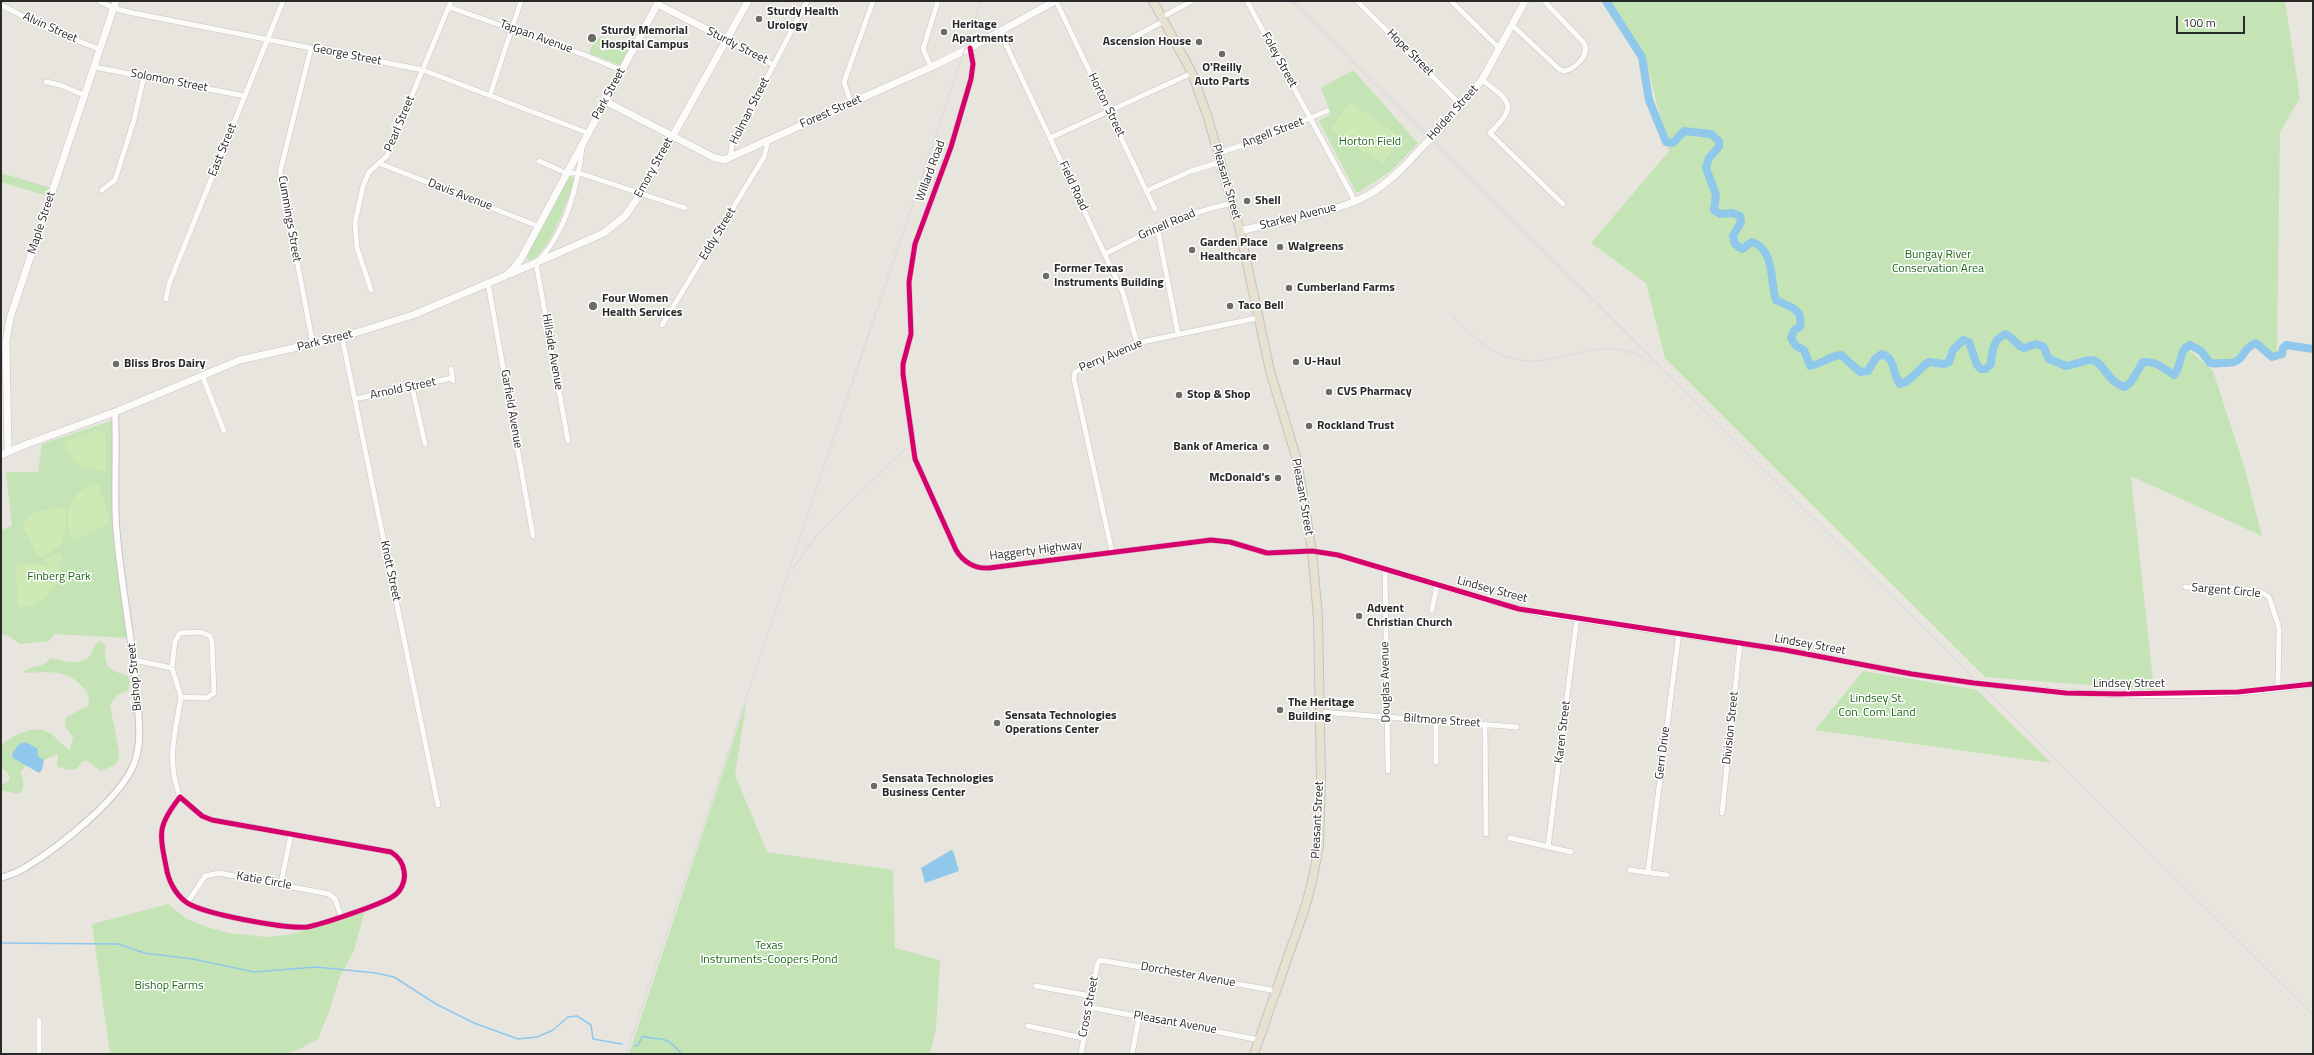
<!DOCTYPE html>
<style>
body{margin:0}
#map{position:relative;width:2314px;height:1055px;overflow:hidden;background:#e8e5de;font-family:"Titillium Web",sans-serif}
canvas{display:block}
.frame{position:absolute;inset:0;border:2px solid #292929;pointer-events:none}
.scale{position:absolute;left:2176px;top:16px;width:69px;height:18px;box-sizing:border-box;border:2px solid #292929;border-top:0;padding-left:5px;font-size:12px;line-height:14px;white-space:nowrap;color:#292929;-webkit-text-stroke:3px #fff;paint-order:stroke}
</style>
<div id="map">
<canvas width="2314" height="1055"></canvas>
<div class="frame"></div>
<div class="scale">100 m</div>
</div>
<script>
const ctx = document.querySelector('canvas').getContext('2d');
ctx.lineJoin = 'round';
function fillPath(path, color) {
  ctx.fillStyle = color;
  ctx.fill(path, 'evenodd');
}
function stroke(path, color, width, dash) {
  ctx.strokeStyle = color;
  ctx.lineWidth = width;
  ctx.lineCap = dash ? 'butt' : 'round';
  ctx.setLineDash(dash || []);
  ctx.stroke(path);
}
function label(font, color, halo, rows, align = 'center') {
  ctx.font = font + ' "Titillium Web",sans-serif';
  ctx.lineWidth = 3;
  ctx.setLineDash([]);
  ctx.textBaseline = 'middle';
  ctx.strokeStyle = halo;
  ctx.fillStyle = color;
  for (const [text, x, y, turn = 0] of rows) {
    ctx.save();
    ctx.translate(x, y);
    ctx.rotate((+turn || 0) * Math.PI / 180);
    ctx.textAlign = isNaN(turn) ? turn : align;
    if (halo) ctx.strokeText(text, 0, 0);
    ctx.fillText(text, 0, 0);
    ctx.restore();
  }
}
fillPath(new Path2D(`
 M1606 1H2285L2300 98 2280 132 2277 356 2268 355 2256 343C2240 349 2245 365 2224 363 2220 363 2216 365 2212 363 2203 359 2200 349 2190 345L2186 347 2213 371 2245 469 2262 536 2131 476 2154 690 1985 677 1665 358 1646 283 1591 243 1669 151 1647 65Z
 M603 37 628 50 620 65 589 53 593 44 600 48 602 51H606L605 46 601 47 592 43 594 39Z
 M1353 70 1418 143 1392 170 1359 192H1356L1319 121 1331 114 1321 88Z
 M1 173 51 188 48 196 1 182Z
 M570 176H572L574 179C570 195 547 260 529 260L526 256Z
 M111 421 113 439V539L128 638 54 634 49 641 20 644 10 637 1 634V530L12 526 6 472H38L42 444Z
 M100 641 106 645C102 666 109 670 128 676L130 681 128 690 117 695 110 705 119 751V757L115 765 101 771 87 761H83L77 769 67 770 57 766 58 754 44 760 38 756 13 758 26 765 21 772C23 780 26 788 19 794L1 790V783L5 784 10 779 7 772 1 767V745C14 735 35 723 51 734 58 739 63 746 70 750L73 737 65 726 66 717 88 706C90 698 88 692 82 686 66 669 48 672 26 673L24 671 29 668 42 665 51 658C63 661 84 667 91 654 94 648 95 644 100 641Z
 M1863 671 1977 690 2051 763 1815 730Z
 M747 699 735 775 767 852 893 870 895 948 940 960 936 1028 930 1054H629Z
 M168 904 187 919 207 927 229 933 266 937 288 935 329 924 366 906 354 951 340 976 329 1012 318 1039 300 1049 283 1054H110L92 924Z`), '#c4e4b6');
fillPath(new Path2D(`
 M1349 102 1401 137 1383 164 1331 130Z
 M96 431H100L106 437V470C86 471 69 462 64 442Z
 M98 484 110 518 106 526 73 541C60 519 71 486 98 484Z
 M65 507C67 531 67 549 39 557L24 529V521L34 512Z
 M60 553 63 560 52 565 58 564C62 588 41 607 18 607L16 567 18 565 35 564 48 566 45 558Z`), '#cee9b3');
fillPath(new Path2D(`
 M26 742 38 749V756L44 760 42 770 39 773 13 758 12 754 19 744Z
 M951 850 953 851 959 871 925 883 921 868Z`), '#90c8eb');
stroke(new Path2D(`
 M1 943 119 944 144 953 193 959 254 972 316 967 376 973 394 977 436 1004 474 1023 518 1039 537 1037 553 1030 568 1017 577 1016 591 1025 593 1039 622 1044
 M635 1046 638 1045 643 1036C650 1039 654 1038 662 1039 671 1041 676 1048 682 1054`), '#90c8eb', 1.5);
stroke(new Path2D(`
 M1606 1 1642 57 1649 100 1666 142 1673 143 1684 131 1711 134 1719 141V147L1709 158 1706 168 1716 195 1714 210 1720 214 1732 213 1740 216 1741 222 1733 236 1735 244 1742 249 1752 242C1775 249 1770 282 1776 300 1789 307 1804 308 1800 327L1794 330 1791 338 1796 346 1804 350 1810 366C1822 364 1829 356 1841 355L1860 372 1868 371 1875 359 1882 354C1896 358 1892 374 1900 384 1911 382 1919 368 1929 362L1944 364 1949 362 1953 350 1963 340 1969 342 1977 365 1981 369H1986L1991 364C1992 351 1993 340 2005 334 2014 337 2015 345 2024 348L2036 344 2043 346 2049 359 2066 366C2074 365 2082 361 2090 360 2102 358 2107 383 2125 387L2131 382 2143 362C2157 361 2163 368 2174 375 2183 365 2178 350 2190 345L2201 351 2210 363C2215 364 2218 363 2223 363 2248 364 2238 350 2256 343L2272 357 2282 354 2283 348 2286 345 2313 349`), '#90c8eb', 8);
const minor = new Path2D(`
 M99 1 113 8 133 13 423 70 588 133
 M1056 1 1155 209
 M1247 1 1355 201
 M1357 1 1462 106
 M1451 1 1499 48
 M1 5 50 30 99 49
 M449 7 582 54 621 70
 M1162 17 1192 1
 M1512 25 1559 69 1564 71C1575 69 1590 55 1584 43L1544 1
 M1000 32 1123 293 1137 343
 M726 39 774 65
 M1126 41 1164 21
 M311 48 280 172 313 345
 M970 48 973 64 971 79 951 147 915 244 909 282 911 334 903 364V374L915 459 956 550C963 562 975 569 989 568L1211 540 1230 542 1267 553 1312 551 1338 555 1489 601 1542 614 1785 650 1912 674 1974 683
 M94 67 245 96
 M931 67 923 49 938 1
 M1482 80C1511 102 1518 105 1490 133L1563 204
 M46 82 60 85 84 95
 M490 95 521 1
 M851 103 844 82 873 1
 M1050 138 1192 73
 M1218 153 1250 143 1327 111
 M730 158 732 145 807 1
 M539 161 566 173H579L685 208
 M381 164 538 226
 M102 190 115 180 118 171 134 120 144 76
 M1146 191 1191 171 1221 162
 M1157 226 1178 334
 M1105 254C1149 231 1183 214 1232 203
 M488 283 533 536
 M371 290 357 248 355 223 363 186 369 172 387 156 451 1
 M166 299 169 284 283 1
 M662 325 764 157 768 141
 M342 337 438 805
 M451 369 453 381
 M202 375 224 431
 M412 387 425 444
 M355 399 452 378
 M568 441 536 263C565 235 578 186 582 148
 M1112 552 1074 379 1075 372 1137 343 1257 318
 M1385 568 1388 771
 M2185 587C2204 588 2256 585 2269 597L2279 628 2278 688
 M1432 610 1437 585
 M134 660 172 668 181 697C175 734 166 760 180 797
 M172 668 175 641 180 633 200 632 210 636 212 642 214 693 207 698 181 697
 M1992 685C2096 697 2210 702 2313 684
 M1320 712 1517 727
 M1436 721V762
 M1485 724 1486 834
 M180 797 202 816 212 820 391 852C399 857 403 863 404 871 406 881 401 892 392 897 382 904 320 925 307 927 286 929 202 914 186 902 175 894 168 880 166 866 159 832 158 825 180 797Z
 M1722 813 1740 643
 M1510 838 1571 852
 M1548 847 1577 618
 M1630 870 1667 875
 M1648 872 1679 633
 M281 883 291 834
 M187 903 205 876 219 873 329 894 335 899 341 916
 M1036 986 1091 996
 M1089 1007 1260 1040
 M1028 1026 1083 1038
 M39 1054V1020
 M1081 1054 1097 965 1100 960 1277 991
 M1132 1054 1139 1017`);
const tertiary = new Path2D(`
 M1 878C9 875 19 872 26 867 58 848 120 799 134 764 142 743 139 720 137 698 133 640 120 582 116 524 114 487 117 449 115 412`);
const secondary = new Path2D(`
 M657 4 726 39
 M605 101 715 158 724 160 931 67 970 48 1055 1
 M1439 130 1482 80 1525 1
 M1240 231C1279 221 1333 214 1368 195 1389 183 1406 165 1423 146
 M510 274 604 233 625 216 641 193 748 1
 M8 451 6 342 10 318 116 1
 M1 455 27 444 115 412 240 360 342 337 413 315 505 276 514 268 521 259 659 1`);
const trunk = new Path2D(`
 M1153 1 1192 73 1208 118 1240 231 1270 371 1297 460 1312 551 1318 617 1321 779 1319 845 1312 882 1305 908 1254 1054`);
stroke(minor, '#c5c4c4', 6);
stroke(tertiary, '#c5c4c4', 8);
stroke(secondary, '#c5c4c4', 8);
stroke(trunk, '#c4c3c0', 10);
stroke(minor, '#fcfbfa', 5);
stroke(tertiary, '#fcfbfa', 6);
stroke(secondary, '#fcfbfa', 7);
stroke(trunk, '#e8e1d2', 8);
stroke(new Path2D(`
 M1292 1 2313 1015
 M1451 314C1466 329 1480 345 1500 354 1557 380 1596 321 1655 366
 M792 570 816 536 906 448
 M626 1054 981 1`), '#dddcde', 1.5);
const minorBridge = new Path2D(`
 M1974 683 1992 685`);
const secondaryBridge = new Path2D(`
 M1423 146 1439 130`);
stroke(minorBridge, '#c5c4c4', 6, []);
stroke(secondaryBridge, '#c5c4c4', 8, []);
stroke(minorBridge, '#fcfbfa', 5);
stroke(secondaryBridge, '#fcfbfa', 7);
stroke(new Path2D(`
 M970 48 973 64 971 79 951 147 915 244 909 282 911 334 903 364V374L915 459 956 550C963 562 975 569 989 568L1211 540 1230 542 1267 553 1312 551 1338 555 1519 609 1785 650 1912 674 1974 683 2066 693 2117 694 2238 692 2313 684
 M180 797 202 816 212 820 391 852C399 857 403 863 404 871 406 881 401 892 392 897 382 904 320 925 307 927 286 929 202 914 186 902 175 894 168 880 166 866 159 832 158 825 180 797Z`), '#d6006c', 5);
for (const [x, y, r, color] of [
 [759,19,4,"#6c6b68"],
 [944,32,4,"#6c6b68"],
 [592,38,5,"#6c6b68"],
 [1199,42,4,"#6c6b68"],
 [1222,54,4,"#6c6b68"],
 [1247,201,4,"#6c6b68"],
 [1280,247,4,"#6c6b68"],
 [1192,250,4,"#6c6b68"],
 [1046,276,4,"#6c6b68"],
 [1289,288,4,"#6c6b68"],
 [593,306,5,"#6c6b68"],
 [1230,306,4,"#6c6b68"],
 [1296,362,4,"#6c6b68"],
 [116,364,4,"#6c6b68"],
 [1329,392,4,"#6c6b68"],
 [1179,395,4,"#6c6b68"],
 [1309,426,4,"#6c6b68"],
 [1266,447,4,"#6c6b68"],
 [1278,478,4,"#6c6b68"],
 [1359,616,4,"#6c6b68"],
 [1280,710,4,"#6c6b68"],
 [997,723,4,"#6c6b68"],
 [874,786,4,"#6c6b68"]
]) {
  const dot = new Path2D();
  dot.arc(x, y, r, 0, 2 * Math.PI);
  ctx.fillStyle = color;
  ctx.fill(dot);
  stroke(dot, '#fff', 1.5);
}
label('bold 12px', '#292929', '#fff', [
 ["Sturdy Health",767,12],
 ["Urology",767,26],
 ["Heritage",952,25],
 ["Apartments",952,39],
 ["Sturdy Memorial",601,31],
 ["Hospital Campus",601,45],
 ["Ascension House",1191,42,"right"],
 ["O'Reilly",1222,68,"center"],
 ["Auto Parts",1222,82,"center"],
 ["Shell",1255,201],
 ["Garden Place",1200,243],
 ["Healthcare",1200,257],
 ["Walgreens",1288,247],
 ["Former Texas",1054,269],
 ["Instruments Building",1054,283],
 ["Cumberland Farms",1297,288],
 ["Four Women",602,299],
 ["Health Services",602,313],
 ["Taco Bell",1238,306],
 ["U-Haul",1304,362],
 ["Bliss Bros Dairy",124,364],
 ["CVS Pharmacy",1337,392],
 ["Stop & Shop",1187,395],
 ["Rockland Trust",1317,426],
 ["Bank of America",1258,447,"right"],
 ["McDonald's",1270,478,"right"],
 ["Advent",1367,609],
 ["Christian Church",1367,623],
 ["The Heritage",1288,703],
 ["Building",1288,717],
 ["Sensata Technologies",1005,716],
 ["Operations Center",1005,730],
 ["Sensata Technologies",882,779],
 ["Business Center",882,793]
], 'left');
label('12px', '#292929', '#fff', [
 ["Alvin Street",50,28,24],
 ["Tappan Avenue",536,37,20],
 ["Sturdy Street",737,46,27],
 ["Hope Street",1410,53,45],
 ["George Street",347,55,11],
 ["Foley Street",1279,60,61],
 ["Solomon Street",169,81,11],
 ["Park Street",609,94,-62],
 ["Horton Street",1106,105,64],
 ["Holman Street",750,111,-63],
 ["Forest Street",831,112,-24],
 ["Holden Street",1453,113,-48],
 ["Pearl Street",400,124,-67],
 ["Angell Street",1273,133,-21],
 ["East Street",223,150,-68],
 ["Emory Street",654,168,-61],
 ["Willard Road",931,171,-70],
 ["Pleasant Street",1226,182,74],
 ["Field Road",1073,186,65],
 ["Davis Avenue",460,195,21],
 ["Starkey Avenue",1298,217,-14],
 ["Cummings Street",289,219,80],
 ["Maple Street",42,223,-72],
 ["Grinell Road",1167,225,-23],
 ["Eddy Street",718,234,-59],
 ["Park Street",325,341,-14],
 ["Hillside Avenue",552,352,80],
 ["Perry Avenue",1111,356,-23],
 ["Arnold Street",403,389,-12],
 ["Garfield Avenue",511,409,80],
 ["Pleasant Street",1302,497,80],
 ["Haggerty Highway",1036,551,-7],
 ["Knott Street",390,571,78],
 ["Lindsey Street",1492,590,15],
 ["Sargent Circle",2226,591,5],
 ["Lindsey Street",1810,645,10],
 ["Bishop Street",135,677,-95],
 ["Douglas Avenue",1386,682,-91],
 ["Lindsey Street",2129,684],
 ["Biltmore Street",1442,721,4],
 ["Division Street",1731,728,-84],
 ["Karen Street",1563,732,-83],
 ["Gerri Drive",1663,753,-83],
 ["Pleasant Street",1318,820,-87],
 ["Katie Circle",264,881,10],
 ["Dorchester Avenue",1188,975,10],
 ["Cross Street",1089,1007,-79],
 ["Pleasant Avenue",1175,1023,10]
]);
label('12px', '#1e6718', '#fff', [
 ["Horton Field",1370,142],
 ["Bungay River",1938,255],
 ["Conservation Area",1938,269],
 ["Finberg Park",59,577],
 ["Lindsey St.",1877,699],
 ["Con. Com. Land",1877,713],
 ["Texas",769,946],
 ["Instruments-Coopers Pond",769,960],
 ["Bishop Farms",169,986]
]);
</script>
